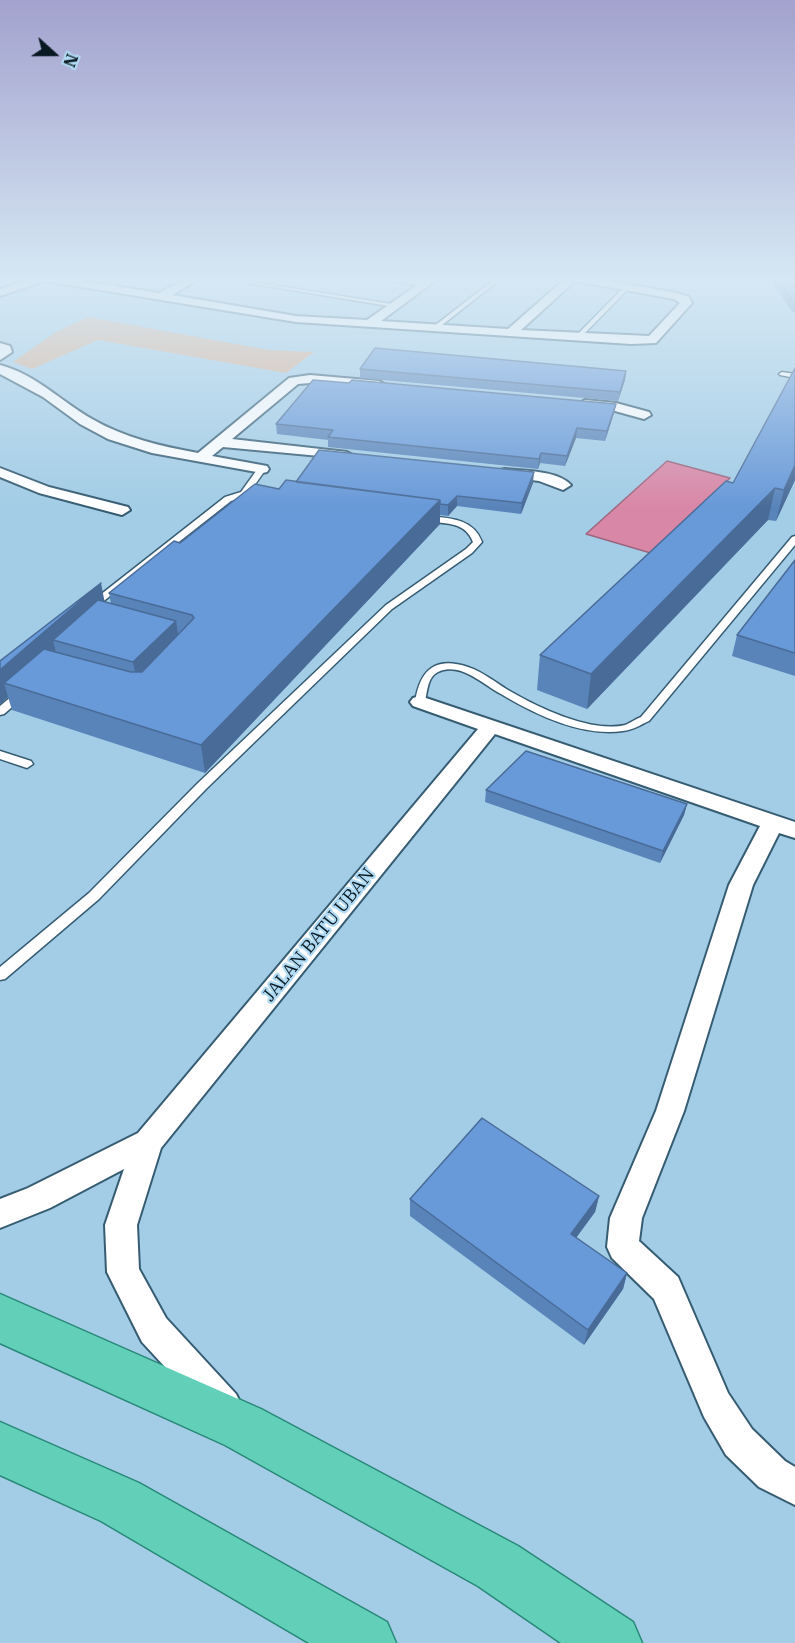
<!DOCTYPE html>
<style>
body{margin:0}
#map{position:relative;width:795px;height:1643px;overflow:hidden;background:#a3cde6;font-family:"IBM Plex Serif",serif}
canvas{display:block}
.north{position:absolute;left:24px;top:24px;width:60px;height:60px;-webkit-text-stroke:4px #b0daf3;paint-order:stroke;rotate:111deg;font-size:16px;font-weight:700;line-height:24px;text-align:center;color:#091922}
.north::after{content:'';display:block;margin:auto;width:21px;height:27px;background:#091922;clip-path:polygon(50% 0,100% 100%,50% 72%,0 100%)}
</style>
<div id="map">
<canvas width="795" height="1643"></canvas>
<div class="north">N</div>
</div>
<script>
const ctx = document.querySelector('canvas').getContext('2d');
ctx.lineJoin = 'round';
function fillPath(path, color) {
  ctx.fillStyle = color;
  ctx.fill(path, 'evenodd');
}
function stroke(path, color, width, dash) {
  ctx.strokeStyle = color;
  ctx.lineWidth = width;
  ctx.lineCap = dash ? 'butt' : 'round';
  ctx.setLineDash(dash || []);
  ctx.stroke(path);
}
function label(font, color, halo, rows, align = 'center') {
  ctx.font = font + ' "IBM Plex Serif",serif';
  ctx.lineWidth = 4.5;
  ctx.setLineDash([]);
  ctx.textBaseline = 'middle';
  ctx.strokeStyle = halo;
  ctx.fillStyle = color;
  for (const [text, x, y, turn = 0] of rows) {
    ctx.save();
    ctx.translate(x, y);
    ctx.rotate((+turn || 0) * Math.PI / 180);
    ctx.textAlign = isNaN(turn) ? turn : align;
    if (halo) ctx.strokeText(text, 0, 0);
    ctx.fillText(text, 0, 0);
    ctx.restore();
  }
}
fillPath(new Path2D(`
 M88 317 269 350 314 352 286 373 98 340 32 369 13 362 56 332Z`), '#dcae8e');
const water = new Path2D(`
 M667 461 730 478 654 554 586 534Z`);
fillPath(water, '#d987a6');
stroke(water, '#9b667e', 1.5);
const service = new Path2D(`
 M121 278H128L106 289 101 288Z
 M217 278H229L398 305 395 307Z
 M496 278H502L437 329H433V327Z
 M625 286 630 287 580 338H576V336Z
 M782 372 795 374V378L780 375 779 374Z
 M259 467 266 469 249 493 257 494V498H249L250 500 246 502H243L241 498 231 501 96 607H90V603L225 497 241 492Z
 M426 516C449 518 473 518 482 542L472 553 392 609 206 789 99 899 5 979 0 980V967L89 893 198 783 386 605 466 549 473 542C465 520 442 524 423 521V517Z
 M795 536V545L649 721C640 725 633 730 623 731 582 737 536 715 501 694 488 687 476 676 461 671 454 669 445 668 438 672 426 678 428 694 424 704H416L415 702C420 670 435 656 468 667 483 672 495 682 508 690 537 707 590 733 625 725 630 723 636 719 641 717L792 537Z
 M22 690 26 691 27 693 26 695 4 714 0 715V706L18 691Z
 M0 751 31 761 33 764 27 768 0 759Z`);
const minor = new Path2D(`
 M34 278H64L159 293 188 278H201L172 295 296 316 367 320 417 285 390 280 389 278H439L381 321 508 329 566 278H593L677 293 689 297 692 303 656 343 631 344 296 322 45 281 0 296V289ZM575 281 674 299 680 303 649 336 521 330Z
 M0 343 10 346 12 352 0 360Z
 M0 365C35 374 62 402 92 419 125 438 160 446 198 453L289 378 310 375 379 381 386 385 379 389 310 383 298 384 232 439 347 452 354 456 352 459 223 447 212 456 267 466 269 469 267 472 262 473 152 453 108 439 80 424 43 397 0 374Z
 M585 400 616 403 649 412 651 415 644 419 615 411 580 407 578 404Z
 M0 468 49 487 128 507 130 510 122 515 39 493 0 477Z
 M505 469C524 471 557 470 571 485L563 490 539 481 500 476 498 473 500 470Z
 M420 696 795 822V838L779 833 753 885 684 1111 642 1218 639 1241 678 1277 728 1393 752 1429 785 1461 795 1467V1505L759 1487 726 1455 704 1417 654 1299 612 1258 607 1247 610 1218 656 1111 729 885 760 826 495 734 161 1148 137 1225 139 1269 166 1318 236 1394 242 1406 236 1418 224 1424 212 1418 142 1342 107 1272 105 1225 124 1169 50 1208 0 1228V1199L28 1188 138 1133 478 729 413 706 410 702 413 698Z`);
const trunk = new Path2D(`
 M0 1294 261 1409 518 1546 633 1622 642 1643H561L478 1586 225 1445 0 1343Z
 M0 1422 139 1483 387 1622 396 1643H309L101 1521 0 1475Z`);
stroke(service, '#365c72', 3);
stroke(minor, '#365c72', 4);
stroke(trunk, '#298878', 3);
fillPath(service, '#fff');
fillPath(minor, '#fff');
fillPath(trunk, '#62d0b8');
fillPath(new Path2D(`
 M769 278H795V311L793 313Z
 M360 369 626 371 625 380 618 401 360 378Z
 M349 383 616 404 614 413 605 441 576 438 565 466 540 463 538 469 328 447V440L277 434 276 424Z
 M795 480 776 521 768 520 587 709 537 690 540 655 733 483Z
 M296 482 533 483 521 514 457 506 448 516 440 515V524L205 773 12 710 8 697 0 704V661L105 602 111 604 109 593 180 543Z
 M795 560V676L732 656 737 635Z
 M486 790 687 804 684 815 660 863 485 802Z
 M599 1196 595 1212 576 1238 627 1273 623 1289 584 1345 410 1216V1199Z`), '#5984ba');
fillPath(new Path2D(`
 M626 371 625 380 618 401 620 392Z
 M616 404 614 413 605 441 607 431Z
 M577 428 576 438 565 466 567 456Z
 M541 453 540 463 538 469 539 459Z
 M795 465V480L776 521 784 490Z
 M534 472 533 483 521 514 522 503Z
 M775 488 768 520 587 709 591 674Z
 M457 496V506L448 516V505Z
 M440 500V524L205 773 201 745Z
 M101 583 106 609 53 640 56 653 4 683 8 697 0 704V670Z
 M176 621 180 647 138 688 133 662Z
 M687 804 684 815 660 863 663 851Z
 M599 1196 595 1212 567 1250 571 1234Z
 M627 1273 623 1289 584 1345 588 1330Z`), '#496b97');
const building = new Path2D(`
 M776 278H795V304Z
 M375 348 626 371 620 392 360 369Z
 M795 368V465L784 490 775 488 591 674 540 655 726 481 733 483Z
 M313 380 349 383 352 380 616 404 607 431 577 428 567 456 541 453 539 459 328 437 333 430 276 424Z
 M319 450 534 472 522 503 457 496 448 505 440 504V500L296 482Z
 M286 480 440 500 201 745 4 683 44 649 131 672H142L194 618 192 615 109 593 174 541 180 543 255 484 279 489Z
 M795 560V653L737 635Z
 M101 583 0 670V661Z
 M98 600 176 621 133 662 53 640Z
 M526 751 687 804 663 851 486 790Z
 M482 1118 599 1196 571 1234 627 1273 588 1330 410 1199Z`);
fillPath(building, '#6899d8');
stroke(building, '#496b97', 1.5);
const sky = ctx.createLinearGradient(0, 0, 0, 508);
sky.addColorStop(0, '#a2a2ce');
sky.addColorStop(0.55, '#d6e8f4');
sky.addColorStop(1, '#d6e8f400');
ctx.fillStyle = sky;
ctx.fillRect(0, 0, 795, 508);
label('18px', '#091922', '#b0daf3', [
 ["JALAN BATU UBAN",319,935,-51]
]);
</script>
